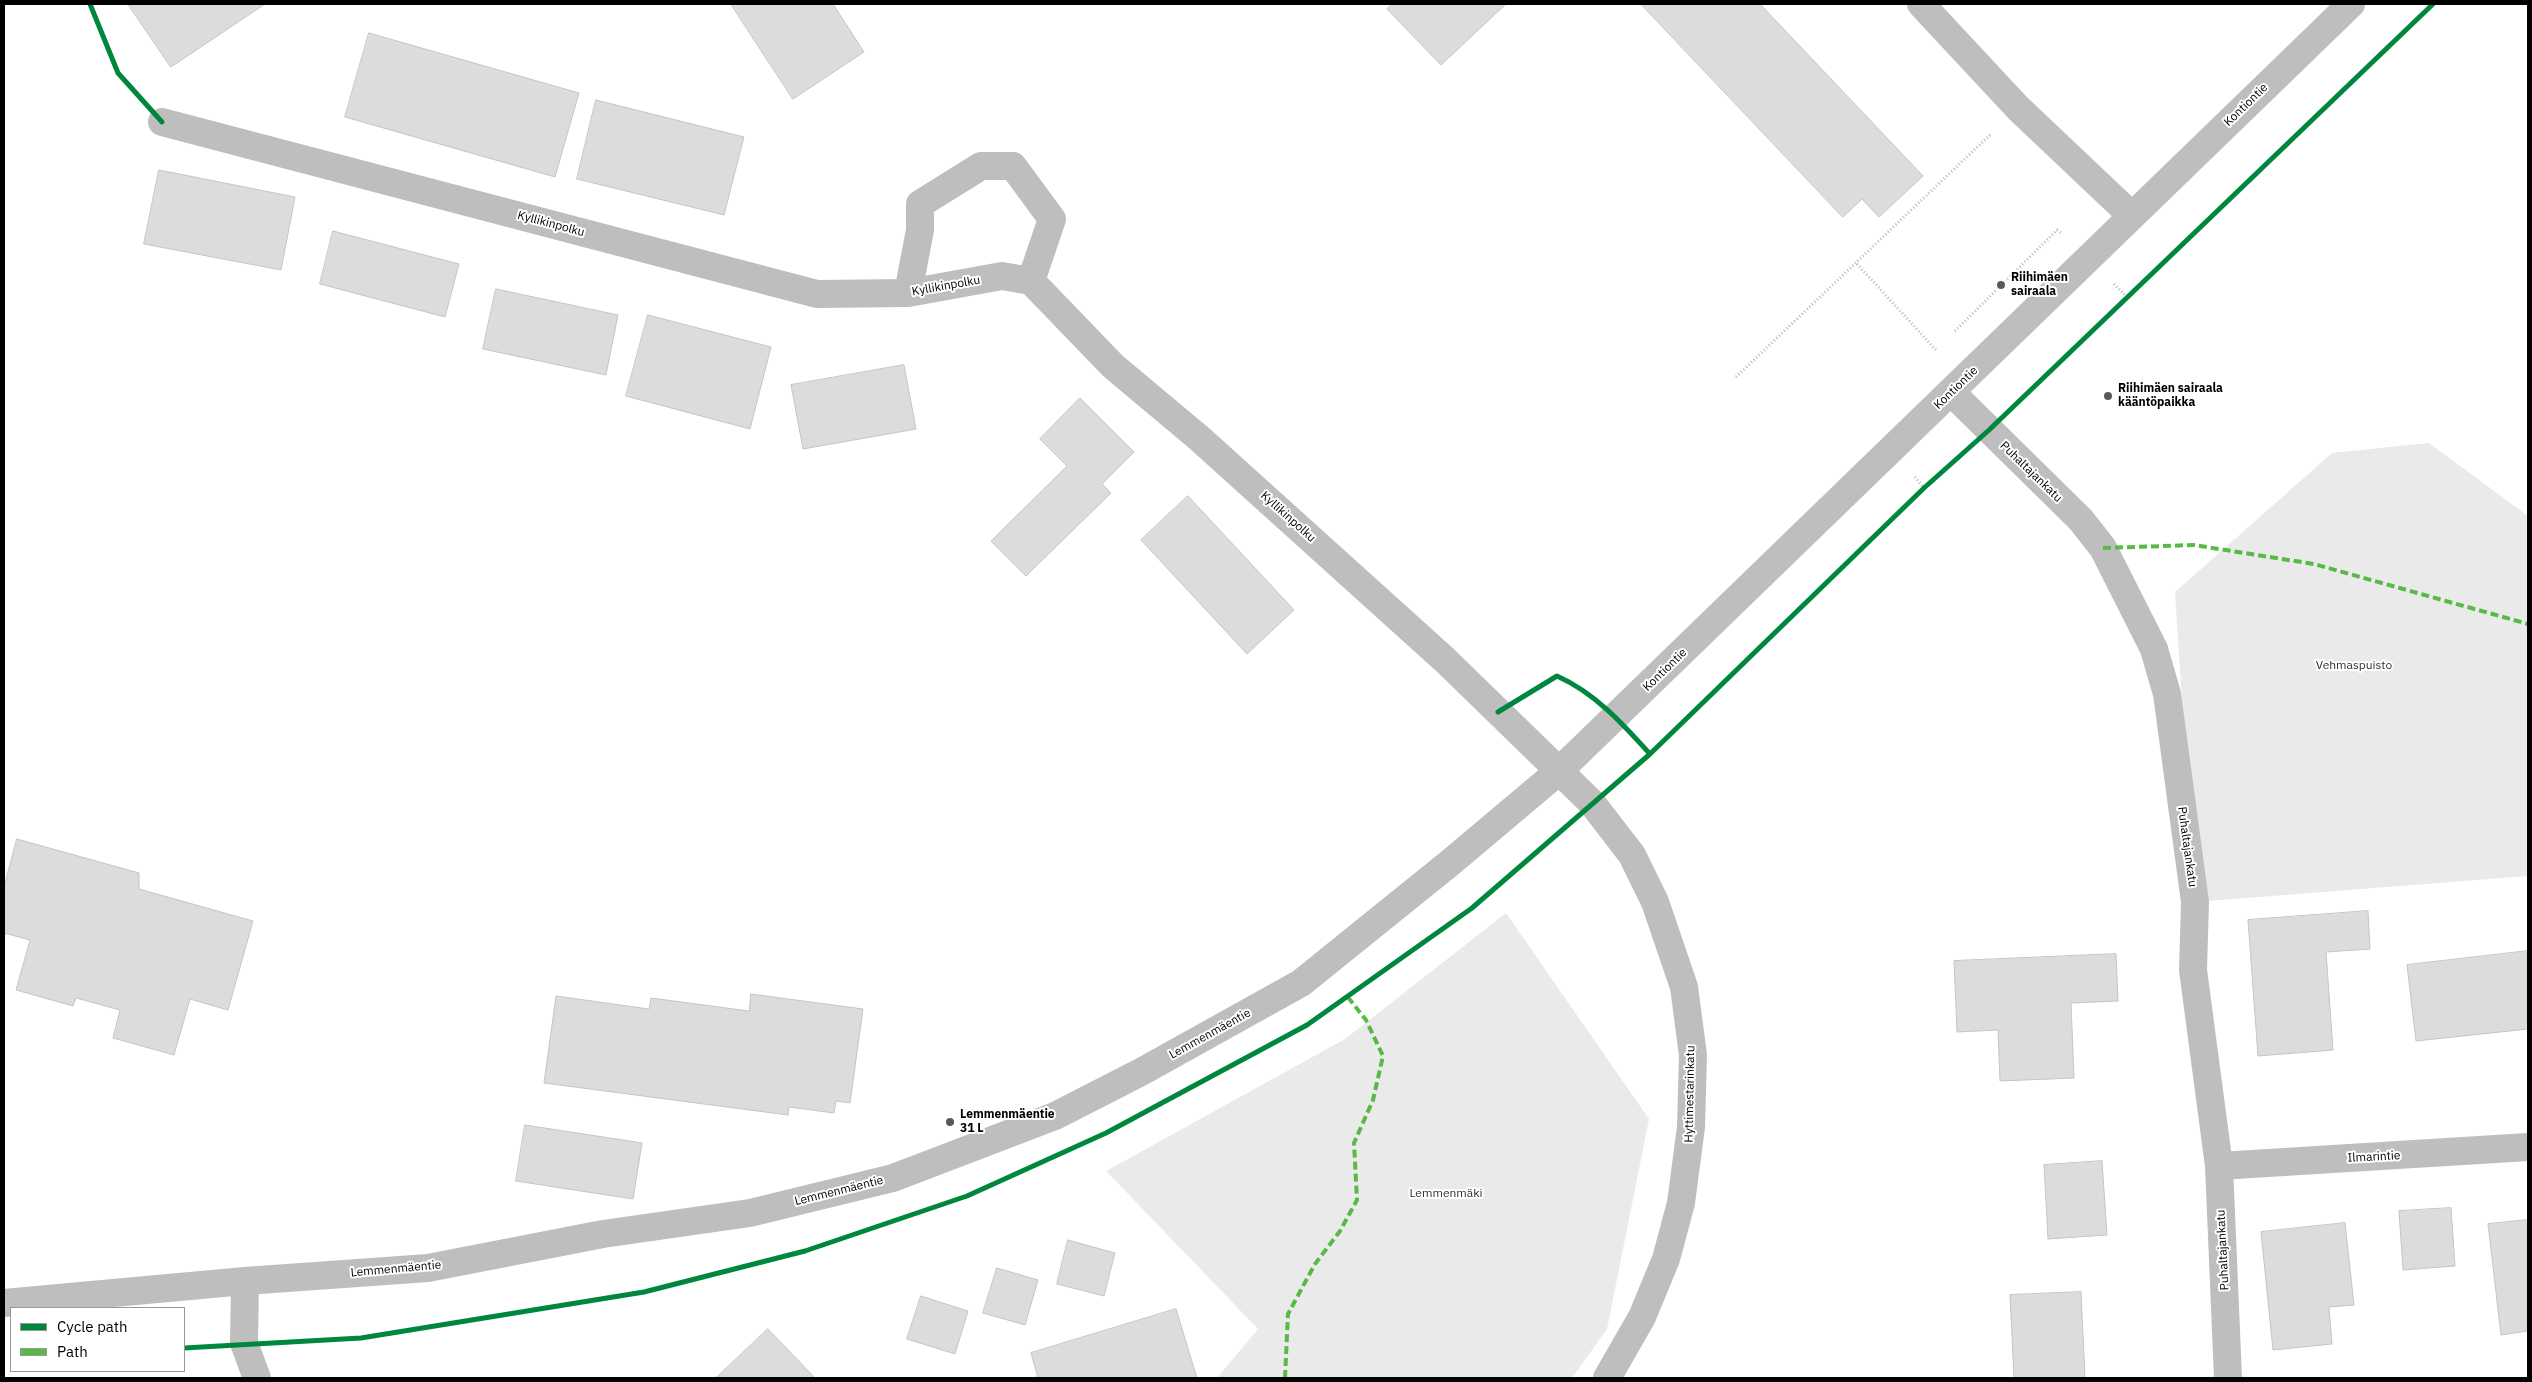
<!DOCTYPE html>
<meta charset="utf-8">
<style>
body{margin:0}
#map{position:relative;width:2532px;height:1382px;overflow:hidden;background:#fff;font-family:"IBM Plex Sans",sans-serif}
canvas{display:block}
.frame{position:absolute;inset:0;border:5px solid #000;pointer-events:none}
.legend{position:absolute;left:10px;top:1307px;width:175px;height:65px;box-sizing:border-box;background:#fff;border:1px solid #999;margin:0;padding:6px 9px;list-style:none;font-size:15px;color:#000}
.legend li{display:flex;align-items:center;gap:10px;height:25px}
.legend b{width:25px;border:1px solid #999}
</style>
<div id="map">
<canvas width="2532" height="1382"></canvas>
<div class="frame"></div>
<ul class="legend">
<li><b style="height:6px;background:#00873e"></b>Cycle path</li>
<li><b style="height:6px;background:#58b947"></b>Path</li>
</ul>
</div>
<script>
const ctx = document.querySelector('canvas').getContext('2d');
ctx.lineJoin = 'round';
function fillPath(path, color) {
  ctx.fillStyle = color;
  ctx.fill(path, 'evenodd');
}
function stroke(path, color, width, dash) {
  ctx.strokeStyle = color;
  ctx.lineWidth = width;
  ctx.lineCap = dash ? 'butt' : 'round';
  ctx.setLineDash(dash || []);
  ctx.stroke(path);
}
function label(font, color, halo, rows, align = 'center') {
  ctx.font = font + ' "IBM Plex Sans",sans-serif';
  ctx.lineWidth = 4;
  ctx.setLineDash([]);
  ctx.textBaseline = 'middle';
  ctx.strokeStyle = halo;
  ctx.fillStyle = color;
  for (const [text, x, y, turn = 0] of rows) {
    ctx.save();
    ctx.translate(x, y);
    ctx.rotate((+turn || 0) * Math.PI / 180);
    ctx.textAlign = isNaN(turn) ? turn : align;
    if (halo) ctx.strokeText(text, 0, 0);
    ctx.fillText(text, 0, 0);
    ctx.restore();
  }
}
fillPath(new Path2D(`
 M2429 443 2528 516V876L2195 902 2175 592 2332 453Z
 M1506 913 1649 1119 1607 1329 1572 1378H1217L1258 1329 1106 1171 1345 1039Z`), '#eaeaea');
const building = new Path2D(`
 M128 4H265L171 67Z
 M731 4H833L864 52 793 99Z
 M1393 4H1506L1441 65 1387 9Z
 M1641 4H1760L1923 176 1879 217 1862 199 1843 217Z
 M369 33 579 93 555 177 345 117Z
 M596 100 744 137 724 215 577 179Z
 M159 170 295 197 281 270 144 244Z
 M333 231 459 264 445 317 320 284Z
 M496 289 618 315 606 375 483 349Z
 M648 315 771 347 750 429 626 396Z
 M904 365 916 429 803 449 791 385Z
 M1080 398 1134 452 1102 484 1111 493 1026 576 991 541 1067 466 1040 439Z
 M1188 496 1294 610 1247 654 1141 540Z
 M17 839 139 873V889L253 921 228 1010 190 999 174 1055 113 1038 120 1010 76 998 73 1006 16 990 30 940 4 933V887Z
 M2368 911 2370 949 2326 952 2333 1050 2258 1056 2248 920Z
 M2528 951V1029L2416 1041 2407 965Z
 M2116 954 2118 1001 2071 1003 2074 1078 2000 1081 1998 1030 1957 1032 1954 961Z
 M751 994 863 1009 850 1103 836 1101 834 1113 789 1107 788 1115 544 1083 556 996 649 1009 651 998 749 1011Z
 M525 1125 642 1143 633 1199 516 1181Z
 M2102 1161 2107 1235 2048 1239 2044 1165Z
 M2451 1208 2455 1266 2403 1270 2399 1211Z
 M2528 1220V1331L2501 1335 2488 1224Z
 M2345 1223 2354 1305 2329 1307 2332 1344 2273 1350 2261 1232Z
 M1068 1240 1115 1253 1104 1296 1057 1284Z
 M997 1268 1038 1280 1025 1325 983 1313Z
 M2081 1292 2085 1378H2014L2010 1295Z
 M921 1296 968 1311 955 1354 907 1339Z
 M1176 1309 1197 1378H1038L1031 1353Z
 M768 1329 815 1378H716Z`);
fillPath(building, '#dcdcdc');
stroke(building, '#c5c5c5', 1);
stroke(new Path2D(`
 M1857 264 1936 350
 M2114 284 2128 298
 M1955 331 2057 230 2061 233
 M1736 377 1991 134
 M1915 477 1924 488`), '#b8b8b8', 3, [1, 2.5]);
stroke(new Path2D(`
 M1921 4 2018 108 2132 216
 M162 122 817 294 908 293 1002 276 1031 281 1113 366 1199 438 1445 660 1592 803 1632 855 1655 902 1684 987 1693 1055 1691 1127 1681 1203 1666 1259 1642 1317 1607 1378
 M908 293 920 230V204L981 166H1013L1052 219 1031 281
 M1951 392 2081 520 2103 548 2154 649 2167 694 2195 902 2193 970 2219 1166 2228 1378
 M2219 1166 2528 1147
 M245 1281 244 1343 257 1378
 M4 1303 245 1281 428 1268 603 1234 750 1213 893 1178 1055 1116 1141 1072 1301 983 1451 862 1559 771 2351 4`), '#bebebe', 28);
stroke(new Path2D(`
 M2103 548 2194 545 2314 564 2528 624
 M1285 1378 1288 1314 1315 1264 1340 1231 1357 1200 1354 1143 1373 1100 1383 1056 1366 1020 1347 996`), '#58b947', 4, [8, 4]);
stroke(new Path2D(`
 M90 4 118 73 162 122
 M1498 712 1557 676C1595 693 1622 723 1650 754
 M184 1348 361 1338 644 1292 805 1251 967 1196 1106 1133 1307 1025 1472 908 1650 754 1924 488 1989 430 2433 4`), '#00873e', 5);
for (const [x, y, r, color] of [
 [2001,285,5,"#595959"],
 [2108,396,5,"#595959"],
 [950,1122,5,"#595959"]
]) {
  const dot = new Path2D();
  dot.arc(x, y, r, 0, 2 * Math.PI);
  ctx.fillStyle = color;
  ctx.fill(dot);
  stroke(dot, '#fff', 2);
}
label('12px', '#000', '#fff', [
 ["Kontiontie",2246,105,-44],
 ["Kyllikinpolku",551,224,15],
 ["Kyllikinpolku",946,286,-10],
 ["Kontiontie",1956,388,-44],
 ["Puhaltajankatu",2031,472,44],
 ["Kyllikinpolku",1288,517,42],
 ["Kontiontie",1665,670,-44],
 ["Puhaltajankatu",2187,847,82],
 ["Lemmenmäentie",1210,1034,-29],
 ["Hyttimestarinkatu",1690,1094,-89],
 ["Ilmarintie",2374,1157,-3],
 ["Lemmenmäentie",839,1191,-14],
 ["Puhaltajankatu",2223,1250,-93],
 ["Lemmenmäentie",396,1269,-5]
]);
label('bold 12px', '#000', '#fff', [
 ["Riihimäen",2011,278],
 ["sairaala",2011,292],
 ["Riihimäen sairaala",2118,389],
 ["kääntöpaikka",2118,403],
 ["Lemmenmäentie",960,1115],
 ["31 L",960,1129]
], 'left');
label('12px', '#2f2f2f', '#fff', [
 ["Vehmaspuisto",2354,666],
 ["Lemmenmäki",1446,1194]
]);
</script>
